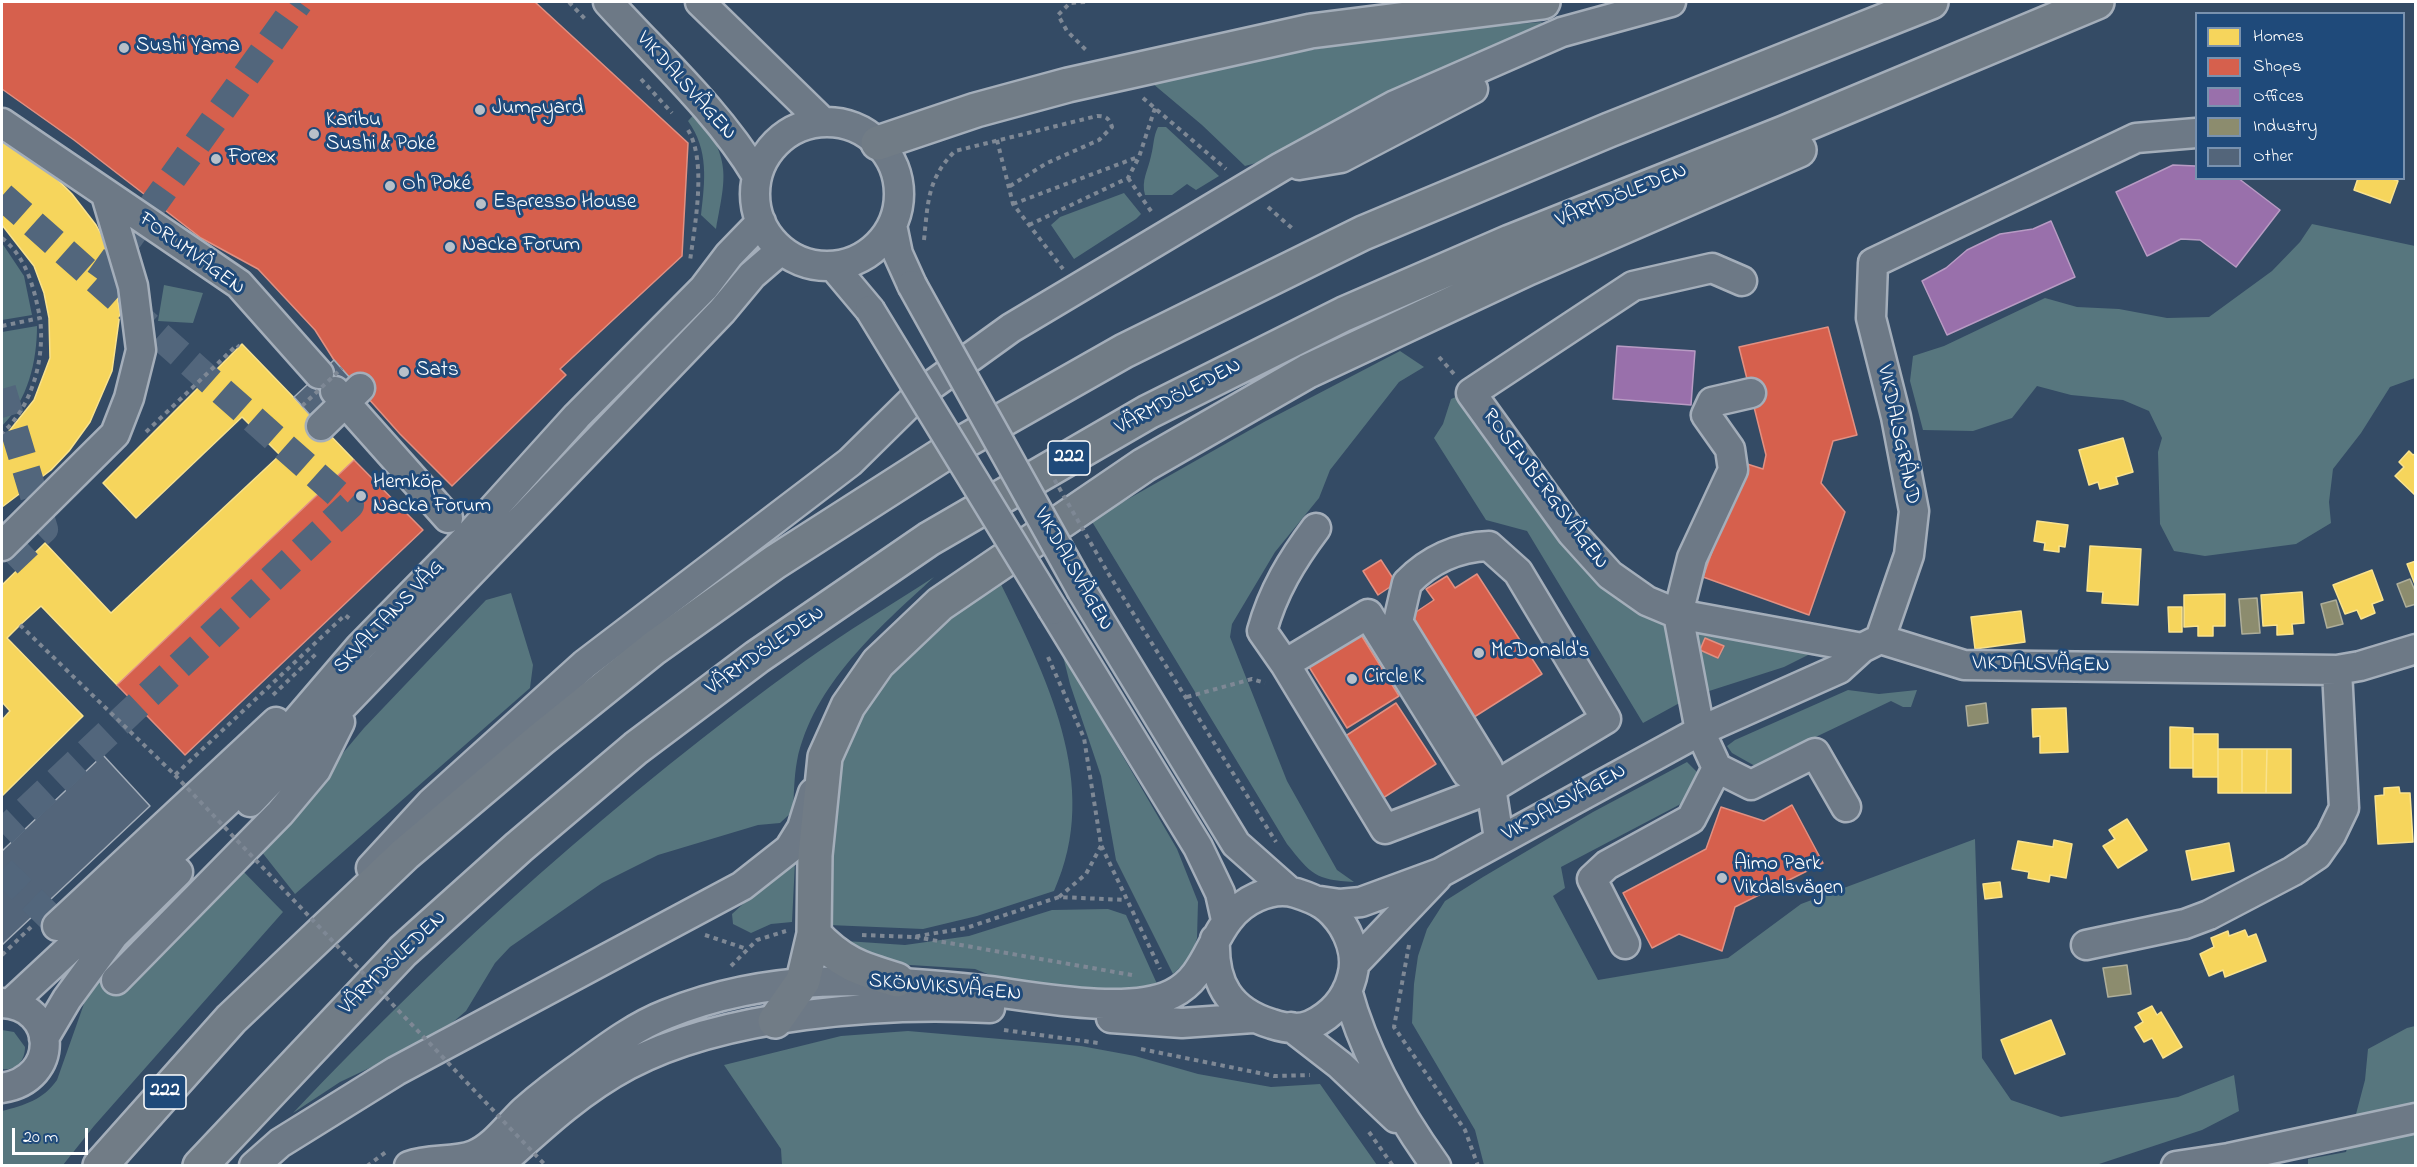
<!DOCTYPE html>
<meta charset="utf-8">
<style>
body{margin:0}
#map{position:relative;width:2417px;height:1167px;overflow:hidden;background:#344b65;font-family:"Indie Flower",sans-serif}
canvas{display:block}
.frame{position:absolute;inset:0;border:3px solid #fff;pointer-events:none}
.legend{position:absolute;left:2195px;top:12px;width:210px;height:168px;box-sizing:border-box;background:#1f4a7a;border:2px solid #7992af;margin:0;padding:8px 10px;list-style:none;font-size:18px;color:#fff}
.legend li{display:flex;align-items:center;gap:12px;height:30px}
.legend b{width:30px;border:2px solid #7992af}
.scale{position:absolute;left:12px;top:1128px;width:76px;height:27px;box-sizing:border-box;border:3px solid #fff;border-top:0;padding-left:8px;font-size:18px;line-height:21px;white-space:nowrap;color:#fff;-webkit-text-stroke:4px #1f4a7a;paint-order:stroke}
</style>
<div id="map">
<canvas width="2417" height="1167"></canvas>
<div class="frame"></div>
<ul class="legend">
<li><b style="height:16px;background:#f6d55c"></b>Homes</li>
<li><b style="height:16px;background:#d6604d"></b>Shops</li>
<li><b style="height:16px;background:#9970ab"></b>Offices</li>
<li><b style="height:16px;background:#8c8c6e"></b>Industry</li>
<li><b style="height:16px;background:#53657a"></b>Other</li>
</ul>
<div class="scale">20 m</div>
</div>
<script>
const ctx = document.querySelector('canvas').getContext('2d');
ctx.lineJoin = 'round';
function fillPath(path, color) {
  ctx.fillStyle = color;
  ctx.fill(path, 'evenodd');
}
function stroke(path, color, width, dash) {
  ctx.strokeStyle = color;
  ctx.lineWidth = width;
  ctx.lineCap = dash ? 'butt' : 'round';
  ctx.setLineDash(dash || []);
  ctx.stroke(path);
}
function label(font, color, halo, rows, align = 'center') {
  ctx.font = font + ' "Indie Flower",sans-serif';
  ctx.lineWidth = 6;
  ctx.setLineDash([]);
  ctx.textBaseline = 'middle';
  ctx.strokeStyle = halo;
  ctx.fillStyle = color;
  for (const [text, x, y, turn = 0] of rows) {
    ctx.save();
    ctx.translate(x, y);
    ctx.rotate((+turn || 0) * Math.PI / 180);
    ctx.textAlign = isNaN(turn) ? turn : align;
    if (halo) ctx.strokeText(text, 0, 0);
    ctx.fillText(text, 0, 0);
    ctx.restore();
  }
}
fillPath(new Path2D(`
 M1542 22 1537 29 1286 155 1245 166 1202 125 1152 83C1280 51 1410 32 1542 22Z
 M697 111C730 162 727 171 716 229L701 215C705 181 709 150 688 121Z
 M1158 127H1166L1219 176 1196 190 1187 184 1172 195H1145C1141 180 1148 171 1151 156 1154 145 1153 137 1158 127Z
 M1124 193 1141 214 1136 219 1074 259 1051 225 1060 217Z
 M2312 224 2415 246V378L2390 387 2361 433 2333 469 2329 502 2331 523 2296 544 2205 556 2174 551 2160 524 2158 452 2162 438 2149 411 2123 400 2071 395 2037 386 2012 418 1973 431 1923 430 1910 381 1913 356 1944 346 2045 298 2077 307 2119 309 2167 318 2209 317 2272 271 2300 242Z
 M2 243 24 276 32 315 2 320Z
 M164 285 203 293 193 323 158 321Z
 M37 326C37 361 28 400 2 426V332Z
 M1400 351 1424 367 1399 382 1330 470 1319 498 1275 552 1232 624 1230 637 1287 781 1337 870 1354 882C1315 880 1311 874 1287 844L1091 520 1264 422Z
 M1458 396 1572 554 1601 585 1670 624 1685 700 1643 723 1527 531 1486 520 1434 438 1443 424 1451 399Z
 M934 577C879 628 813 684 797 761 794 777 794 795 793 811L780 823 758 825 658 855 602 883 510 947 495 963 466 1011 446 1028 401 1053 340 1082 293 1113C450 947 620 795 805 661 847 631 891 605 934 577Z
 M998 578C1045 675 1103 784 1054 891L977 916 923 929 829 925 836 768 865 708 913 647Z
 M511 593 533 665 530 688 295 894 257 846 301 803 364 728 486 600Z
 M1691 625 1805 651 1808 655 1784 667 1706 692Z
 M1062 652 1177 849 1198 902 1197 938 1191 957 1173 974 1116 860 1101 776 1070 684Z
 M1848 690 1879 694 1917 690 1911 707H1903L1891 701 1755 766 1732 753 1727 746 1735 740Z
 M1687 762 1699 774 1692 798 1561 867 1565 888 1553 896 1598 980 1728 958 1801 904 1975 839 1982 1058 2011 1100 2061 1117 2178 1097 2234 1075 2239 1111 2202 1130 2096 1165H1484L1475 1130 1412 1023 1414 984 1418 956 1427 929 1445 901 1483 877 1593 812Z
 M795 862 792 922 771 924 751 933 733 924 732 914 777 873Z
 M238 866 283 912 94 1126 63 1165H2V1111C25 1105 43 1100 57 1080L91 984 98 976 117 989Z
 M1108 909 1126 915 1158 986 1131 994 1005 981 975 969 878 963 831 940 905 945 969 936 1052 910Z
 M2415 1026V1165H2308V1159L2346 1152 2365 1080 2368 1049 2407 1028Z
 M2 1030 14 1032 25 1047C25 1061 16 1071 2 1069Z
 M908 1031 1081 1046 1135 1056 1198 1074 1271 1087 1320 1084 1377 1165H782L781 1149 724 1065 841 1036Z`), '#57767e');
const homes = new Path2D(`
 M2 142 52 174 72 194 96 225 108 247 120 313 112 371 90 422 69 451 51 470 2 507V440L34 400 50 358 49 318 44 293 34 266 2 225Z
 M2358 178H2390L2398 181 2390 203 2354 190Z
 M242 344 354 460 117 685 41 606 20 625 7 638 83 716 2 796V720L10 711 2 702V585L45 543 111 613 280 455 242 417 136 518 103 483Z
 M2123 438 2133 472 2116 477 2118 484 2100 489 2098 482 2089 485 2079 450Z
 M2409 451 2413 455 2416 453V496L2395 476 2404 467 2399 462Z
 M2037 521 2068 525 2065 547 2059 546V552L2044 550 2045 543 2034 541Z
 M2090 546 2141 549 2138 605 2102 603 2103 592 2087 591Z
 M2416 561V587L2407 564Z
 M2372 570 2383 600 2372 604 2375 613 2361 619 2357 610 2345 614 2333 585Z
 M2302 592 2304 623 2292 624 2293 634 2277 635V625L2263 626 2261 595Z
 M2225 594V626H2213V636H2198V626L2184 627V595Z
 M2168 607H2182V632H2169Z
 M2021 611 2025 642 1975 649 1971 617Z
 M2066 708 2068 752 2040 753V736L2033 737 2032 709Z
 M2170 727 2193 728V768H2170Z
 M2193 734H2218V777H2193Z
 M2218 749H2242V793H2218Z
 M2242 749H2267L2266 793H2242Z
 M2267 749H2291V793H2266Z
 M2399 787 2400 793H2410L2413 842 2378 844 2375 796 2384 795V788Z
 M2127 819 2147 850 2118 868 2103 846 2115 839 2109 830Z
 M2054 840 2072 844 2066 878 2050 875 2049 882 2028 878 2029 872 2012 869 2018 841 2053 847Z
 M2229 843 2234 871 2192 880 2186 851Z
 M2000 882 2002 897 1985 899 1983 884Z
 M2245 930 2248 937 2256 934 2266 961 2225 977 2223 970 2209 976 2200 954 2214 947 2211 938 2228 931 2229 936Z
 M2152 1006 2157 1015 2161 1012 2182 1047 2163 1058 2152 1038 2144 1042 2135 1027 2143 1022 2138 1013Z
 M2051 1020 2065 1054 2015 1074 2001 1040Z`);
fillPath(homes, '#f6d55c');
stroke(homes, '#f9e28d', 1.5);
const shops = new Path2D(`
 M2 2H535L688 143 682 256 560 369 566 375 452 486 400 434 334 360 315 330 258 269 201 238 74 140 2 89Z
 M1828 327 1857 435 1833 441 1821 483 1845 512 1809 615 1703 577 1744 463 1763 469 1766 455 1739 347Z
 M354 460 423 530 185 755 117 685Z
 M1381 560 1396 583 1378 595 1363 571Z
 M1477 574 1542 674 1471 719 1410 616 1434 600 1426 589 1447 576 1455 588Z
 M1358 630 1399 696 1347 728 1306 662Z
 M1705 638 1724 646 1718 658 1700 650Z
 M1396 703 1436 764 1383 798 1344 737Z
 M1792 805 1823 863 1735 907 1722 951 1679 934 1652 948 1623 893 1706 849 1721 807 1764 821Z`);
fillPath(shops, '#d6604d');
stroke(shops, '#e29082', 1.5);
const offices = new Path2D(`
 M2173 165 2196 166V178H2238L2280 210 2236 267 2200 240 2181 239 2147 256 2116 192Z
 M2051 221 2075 277 1947 335 1922 281 1946 268 1967 250 2000 234 2033 229Z
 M1617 346 1695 351 1691 405 1613 399Z`);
fillPath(offices, '#9970ab');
stroke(offices, '#b89bc4', 1.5);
const industry = new Path2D(`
 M2410 579 2416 593V604L2406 607 2397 584Z
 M2257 598 2260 633 2242 634 2239 599Z
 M2336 600 2343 624 2327 628 2321 604Z
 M1986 703 1988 723 1968 726 1966 706Z
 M2127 965 2131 994 2108 997 2103 968Z`);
fillPath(industry, '#8c8c6e');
stroke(industry, '#aeae9a', 1.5);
const building = new Path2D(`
 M334 360 350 378 310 415 294 397Z
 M103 755 150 806 2 945V851Z`);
fillPath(building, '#53657a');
stroke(building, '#a4aeba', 1.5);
stroke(new Path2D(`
 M2 196 350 505 2 833
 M99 280 299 2
 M2 389 44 529 2 569
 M2 870 75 942`), '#52667c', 28, [28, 14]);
const minor = new Path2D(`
 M608 2C659 58 718 111 757 176
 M700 2 823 122
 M755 194a72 72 0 1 1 144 0a72 72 0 1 1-144 0Z
 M2 123 239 284 319 374
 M1299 165 1341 158 1473 89
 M892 225 898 254 912 285
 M833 266 870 310
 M1742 281 1712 268 1633 286 1471 393 1572 533 1610 575 1647 601 1678 614 1862 648
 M335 391 448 518
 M321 426 360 388
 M2 546 115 434 129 398 141 350 133 286 106 195
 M1082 591 1236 844 1289 891
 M1053 610 1198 847 1220 893 1226 920
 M1880 639 1909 555 1914 511 1896 417 1871 318 1873 263 2136 138 2196 133
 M1285 664 1262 631C1273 591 1292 560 1316 528
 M1717 768 1700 731 1678 614 1692 558 1733 470 1730 449 1706 415 1712 402 1751 393
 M1490 789 1467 773 1368 614 1285 664 1385 829 1490 789 1606 719 1518 572 1489 546C1458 547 1429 560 1407 583L1398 622 1488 768 1499 839
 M250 802 722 311 752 275 781 250
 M371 868 431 803 585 664 850 462 918 395 1011 328 1281 167 1395 105 1562 32 1671 2
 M1320 901 1340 904 1361 902 1440 873 1700 731 1839 669 1862 648 1880 639 1964 665 2337 670 2360 666 2416 649
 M57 926 276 722
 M1625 944 1592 879 1607 865 1691 819 1717 768 1751 785 1815 753 1846 807
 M2086 945 2185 924 2209 915 2293 871 2317 855 2331 835 2344 808 2337 670
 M1355 963 1437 877
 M116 980 280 813 316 770 340 722
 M1347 990C1364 1053 1398 1113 1436 1166
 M2 1003C57 1005 61 1079 2 1088
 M10 1004 228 801 360 647 465 540 577 416 704 288 729 255 761 222
 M1111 1018 1182 1023 1253 1018
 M1291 1027 1340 1065 1396 1118
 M44 1038 67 999 114 935 178 872
 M254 1166 280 1143 396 1071 742 886 789 849 802 828 813 793
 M409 1166C430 1158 454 1163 474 1155 494 1147 509 1125 524 1111 542 1095 562 1080 582 1066 608 1047 636 1026 667 1014 770 972 873 978 981 990 1031 996 1127 1016 1172 994 1215 973 1209 918 1257 897 1268 892 1283 889 1296 893 1318 900 1330 906 1343 926 1352 941 1357 960 1352 977 1346 1000 1332 1015 1311 1025 1299 1030 1284 1028 1272 1024 1229 1011 1213 983 1215 939
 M498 1166C539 1129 579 1091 628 1065 724 1014 882 1002 990 1008
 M2176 1166 2229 1158 2416 1118`);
const highway = new Path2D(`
 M878 143 976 110 1068 85 1311 31 1543 2
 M897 980C860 969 841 963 814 934L815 855 825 757 848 706 878 663 940 604 1144 465 1308 371 1528 268 1799 150
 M775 1021 803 981 814 934
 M100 1166 231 1019 405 854 541 739 654 648 775 562 953 448 1124 351 1363 233 1609 130 1931 2
 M200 1166 403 951 519 847 636 748 757 657 929 539 1148 412 1344 314 1510 242 1784 133 2097 2`);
stroke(minor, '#a4aeba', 33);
stroke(highway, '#a4aeba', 38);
stroke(new Path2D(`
 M569 2 587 21
 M1085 2 1070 3 1058 15 1067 31 1087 51
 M641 79 672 113
 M1143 98 1226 169
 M688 130C707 161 695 224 690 261
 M997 140 1013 204 1063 269
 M1128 178 1153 214
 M1013 204 1138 157
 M1268 207 1294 230
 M1029 225 1128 178 1139 157 1155 108
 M2 238C27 258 34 288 40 318
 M924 240C928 203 927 179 955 151L1097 116C1106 116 1109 118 1112 127L1099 140 1047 163 1010 186
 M2 326 40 318C45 357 33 406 2 433
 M1439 357 1454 374
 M146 432 237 345 239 347
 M1108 573 1276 842
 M20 625 175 775 345 615 350 619
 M1048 657 1084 738 1101 845 1160 969
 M273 695 317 653
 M1187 697 1252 679 1265 683
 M1059 897 1086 874 1101 846
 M705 935 747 949
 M862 935 912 937 966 928 1059 897 1126 900
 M915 937 1132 975
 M1409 945 1394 1027 1465 1130 1478 1166
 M2 955 31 927
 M731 966 757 940 786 931
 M1004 1030 1098 1043
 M1141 1049 1274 1076 1310 1075
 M1369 1132 1393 1166
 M367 1166 386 1152`), '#7e8895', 4, [4.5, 4.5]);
stroke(minor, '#6d7986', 28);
stroke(highway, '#717c86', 33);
const minorBridge = new Path2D(`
 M912 285 1082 591
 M870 310 1053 610`);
stroke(minorBridge, '#a4aeba', 33, []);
stroke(new Path2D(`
 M302 406 342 368
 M1050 472 1108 573
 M175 775 546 1166`), '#7e8895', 4, [4.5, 4.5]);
stroke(minorBridge, '#6d7986', 28);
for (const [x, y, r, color] of [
 [124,48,6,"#b8c0c9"],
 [480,110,6,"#b8c0c9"],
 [314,134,6,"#b8c0c9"],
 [216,159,6,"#b8c0c9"],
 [390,186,6,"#b8c0c9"],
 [481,204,6,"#b8c0c9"],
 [450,247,6,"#b8c0c9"],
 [404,372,6,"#b8c0c9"],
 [361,496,6,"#b8c0c9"],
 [1479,653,6,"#b8c0c9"],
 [1352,679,6,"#b8c0c9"],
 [1722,878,6,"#b8c0c9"]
]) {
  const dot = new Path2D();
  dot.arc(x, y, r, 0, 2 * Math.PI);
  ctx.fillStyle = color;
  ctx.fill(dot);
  stroke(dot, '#1f4a7a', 2);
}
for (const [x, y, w] of [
 [1069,458,42],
 [165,1092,42]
]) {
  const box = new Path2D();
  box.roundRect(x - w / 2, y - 17, w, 34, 4.5);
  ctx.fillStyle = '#1f4a7a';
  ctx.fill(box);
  stroke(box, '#fff', 1.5);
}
label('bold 20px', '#fff', null, [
 ["222",1069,458],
 ["222",165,1092]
]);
label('21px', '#fff', '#1f4a7a', [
 ["Sushi Yama",136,48],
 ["Jumpyard",492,110],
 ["Karibu",326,122],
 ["Sushi & Poké",326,146],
 ["Forex",228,159],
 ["Oh Poké",402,186],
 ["Espresso House",493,204],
 ["Nacka Forum",462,247],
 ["Sats",416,372],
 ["Hemköp",373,484],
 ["Nacka Forum",373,508],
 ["McDonald's",1491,653],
 ["Circle K",1364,679],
 ["Aimo Park",1734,866],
 ["Vikdalsvägen",1734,890]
], 'left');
label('21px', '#fff', '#1f4a7a', [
 ["VIKDALSVÄGEN",685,87,48],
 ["VÄRMDÖLEDEN",1622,197,-22],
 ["FORUMVÄGEN",191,255,36],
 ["VÄRMDÖLEDEN",1179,398,-28],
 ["VIKDALSGRÄND",1897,435,78],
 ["ROSENBERGSVÄGEN",1544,490,53],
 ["VIKDALSVÄGEN",1072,570,60],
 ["SKVALTANS VÄG",390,618,-46],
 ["VÄRMDÖLEDEN",766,652,-35],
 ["VIKDALSVÄGEN",2041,666,1],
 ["VIKDALSVÄGEN",1565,804,-29],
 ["VÄRMDÖLEDEN",394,964,-44],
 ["SKÖNVIKSVÄGEN",945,989,5]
]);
</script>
